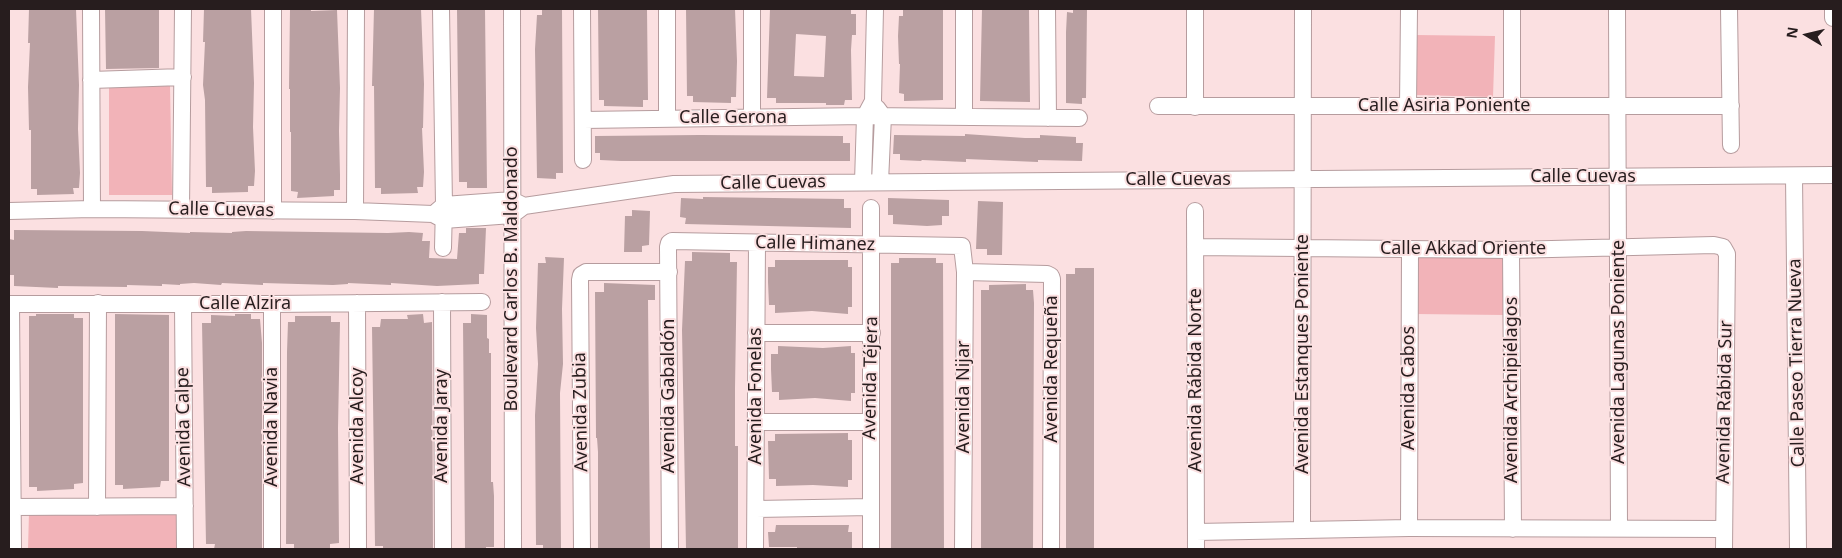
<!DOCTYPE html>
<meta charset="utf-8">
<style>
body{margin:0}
#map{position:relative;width:1842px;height:558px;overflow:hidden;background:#fbe0e1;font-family:"Noto Sans",sans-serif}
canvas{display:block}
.frame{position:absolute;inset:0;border:10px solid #271d1e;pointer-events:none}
.north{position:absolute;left:1782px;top:10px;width:50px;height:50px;-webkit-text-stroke:4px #fbe0e1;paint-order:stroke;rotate:279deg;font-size:14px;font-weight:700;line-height:20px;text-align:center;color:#271d1e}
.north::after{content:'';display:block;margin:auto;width:18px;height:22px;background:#271d1e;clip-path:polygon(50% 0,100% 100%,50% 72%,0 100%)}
</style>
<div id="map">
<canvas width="1842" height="558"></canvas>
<div class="frame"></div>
<div class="north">N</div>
</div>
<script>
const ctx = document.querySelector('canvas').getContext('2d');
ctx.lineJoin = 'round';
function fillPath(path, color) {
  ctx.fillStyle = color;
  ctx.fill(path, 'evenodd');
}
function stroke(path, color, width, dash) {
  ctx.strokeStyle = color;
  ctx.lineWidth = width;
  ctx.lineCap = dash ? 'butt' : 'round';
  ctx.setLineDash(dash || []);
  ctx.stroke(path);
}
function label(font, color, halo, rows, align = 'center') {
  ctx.font = font + ' "Noto Sans",sans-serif';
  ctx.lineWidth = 4;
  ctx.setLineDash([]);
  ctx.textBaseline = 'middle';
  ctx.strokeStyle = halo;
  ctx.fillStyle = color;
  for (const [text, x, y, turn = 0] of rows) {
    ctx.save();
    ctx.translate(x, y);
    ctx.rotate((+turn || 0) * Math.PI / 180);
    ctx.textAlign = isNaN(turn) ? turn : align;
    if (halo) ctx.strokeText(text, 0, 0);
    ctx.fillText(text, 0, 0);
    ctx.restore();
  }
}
fillPath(new Path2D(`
 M1416 35 1495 36 1493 97 1415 95Z
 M170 86 172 195H109V87Z
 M1416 252H1505L1504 315 1415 314Z
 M29 513 178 514V549H28Z`), '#f2b3b8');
fillPath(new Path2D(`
 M29 9H76L79 85 78 129 80 173 79 188H73L74 194 37 195V189H31V130H29L28 87 30 43H28Z
 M105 9H159V68L106 69Z
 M204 9H251L254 83 253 127 255 171 254 186H248V192L212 193V187H206L205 100 203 85 205 42H203Z
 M290 9H311V11L337 10 340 88 339 131 340 175V190H334V196L297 198 298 192 291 191V132H290V89H289Z
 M374 9H421L424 84 423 128H422L424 172 423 187H417L418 193 381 194V188H375L374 86H372Z
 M457 9H485L487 188H467V182H459Z
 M542 9H562L563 173H556V179L537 178 535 49 537 15H542Z
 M598 9H647L648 100H643V107L604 106V100H599Z
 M686 9H735L737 61 736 97H731V103L693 102V96H687Z
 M770 9H851V14H856V35H852L851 50 852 100H845L844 105H826V103H776V98H767ZM796 34 826 36 824 77 794 76Z
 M903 9H943V100L904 101V94L899 93 900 64H899L898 36 899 16H903Z
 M982 9H1029L1030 102 980 101Z
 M1073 9H1087L1086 98H1082V104L1066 103V32L1067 12 1073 13Z
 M965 134 1025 138H1040V135L1076 137V143H1083L1082 161 1038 160V162L966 159V162L922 160 921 161 900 160V154H893L894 135 965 136Z
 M700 135 843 136V143H850V161H621L600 160V153H595V136Z
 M703 197 844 199V208H851V228L685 224 686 218 680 217 681 198 703 199Z
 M888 198 949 200V216H942V225L927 226 893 224V215H888Z
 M978 201 1003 202 1002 255H987V249H976Z
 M632 210 650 211 649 245 642 246V252H624L625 216H632Z
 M466 228H486L484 274H479V284L437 286 391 283V285L348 283V284L333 285 263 283V285L222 283 221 285 194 283 180 284V285L162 284V286L127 285V287L58 286V288L14 286V275H9V239L14 240V230L142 231 190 233V232L232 233V232L246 231 388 233 409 232 423 233 422 241H430L429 258 457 259 459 233H466Z
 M692 252 730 253V262H737L735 388V446H738V549H686L682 330 685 261H692Z
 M545 257 564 258 562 309 563 364 560 393 561 549H543V545H536L535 415 538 364 536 328 538 263H546Z
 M899 258H936V263H943L944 549H891V263H899Z
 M775 260H848V267H852V307H848V314L812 311 775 313V305H769L768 282V267H775Z
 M1075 268H1094V549H1066V274H1075Z
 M604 283 655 285V300H648L650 549H598V452L597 438H596L595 292H604Z
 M1026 284V290H1033L1034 303 1033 549H981V290H989V285Z
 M36 314H74V318H83V483L74 484V489L37 491V487H29V316H36Z
 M115 314 169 315V481H161L160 487 123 489V485H115Z
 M235 314H251V319H260L262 343V549H214L215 544H206L202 323H211V315L235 316Z
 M423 314 424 323 432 322 433 549H383V546H375L372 327H380L381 319H408L407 315Z
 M471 314 487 315V338L489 339V353H491V482H493L494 496V547H486V549H465L463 323H471Z
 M295 316H331V322H340L338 428 339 543 330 544V549H294V544H286L287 352 288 322H295Z
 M778 346 823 348 851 346V353H855V393H851V401L815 398 779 400V392H772L771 369V354H778Z
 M848 433V440H852V480H848V487L813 485 776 486V479H769L768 441H775V434Z
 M776 525H849L848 532H852V549H797V547H769L768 532H775Z`), '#baa0a2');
const minor = new Path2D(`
 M91 9 92 209
 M441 9 444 205 443 248
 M512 9 513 549
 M582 9 583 160
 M667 9V118
 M752 9V118
 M964 9V117
 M1047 9 1048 118
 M1512 9V105
 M1617 9 1619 528
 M1729 9 1731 145
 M1833 9V18
 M91 80 183 77
 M1158 106H1731
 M1408 106 1409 9
 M1195 107V9
 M877 108 883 116 880 182
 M583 120 865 116 1079 118
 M1794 176 1798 549
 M863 182 865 116 873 101 875 9
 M181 210 183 9
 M9 211 92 209 355 211 433 214 444 220 512 215 524 206 674 184 1833 175
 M273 211V9
 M355 211 356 9
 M437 211 444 205 512 200 522 205
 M1195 211 1196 549
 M1195 247 1511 250 1714 245 1723 247 1727 254 1724 549
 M1511 250 1513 529
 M965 272 1047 274 1051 276 1052 279 1051 549
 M442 302 443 549
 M357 303 358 549
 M9 304H272L482 302
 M11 304 13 549
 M183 305 185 549
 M756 333H872
 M756 422H870
 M13 507 185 506
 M97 507 98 303
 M756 509 871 507
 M1409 528 1410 249
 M1302 529 1303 9
 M1196 532 1409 528 1724 529
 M272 549V304
 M582 549 580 280 581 275 586 272H669
 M670 549 668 247 669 243 672 241 962 246 965 272 963 549
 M755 549 757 243
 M871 549V208`);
stroke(minor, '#b69c9e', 18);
stroke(minor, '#fff', 16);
label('18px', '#271d1e', '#fbe0e1', [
 ["Calle Asiria Poniente",1444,106],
 ["Calle Gerona",733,118],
 ["Calle Cuevas",1583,177],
 ["Calle Cuevas",1178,180],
 ["Calle Cuevas",773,183,-1],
 ["Calle Cuevas",221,210,1],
 ["Calle Himanez",815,244,1],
 ["Calle Akkad Oriente",1463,249],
 ["Boulevard Carlos B. Maldonado",512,279,-90],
 ["Calle Alzira",245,304],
 ["Avenida Lagunas Poniente",1619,352,-90],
 ["Avenida Estanques Poniente",1303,354,-90],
 ["Calle Paseo Tierra Nueva",1797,363,-91],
 ["Avenida Requeña",1052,369,-90],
 ["Avenida Téjera",871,378,-89],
 ["Avenida Rábida Norte",1196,380,-90],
 ["Avenida Cabos",1409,388,-90],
 ["Avenida Archipiélagos",1512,390,-90],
 ["Avenida Gabaldón",669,396,-90],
 ["Avenida Fonelas",756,396,-90],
 ["Avenida Nijar",964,397,-90],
 ["Avenida Rábida Sur",1725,402,-89],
 ["Avenida Zubia",581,412,-91],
 ["Avenida Alcoy",358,426,-90],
 ["Avenida Jaray",442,426,-90],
 ["Avenida Calpe",184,427,-91],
 ["Avenida Navia",272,427,-90]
]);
</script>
